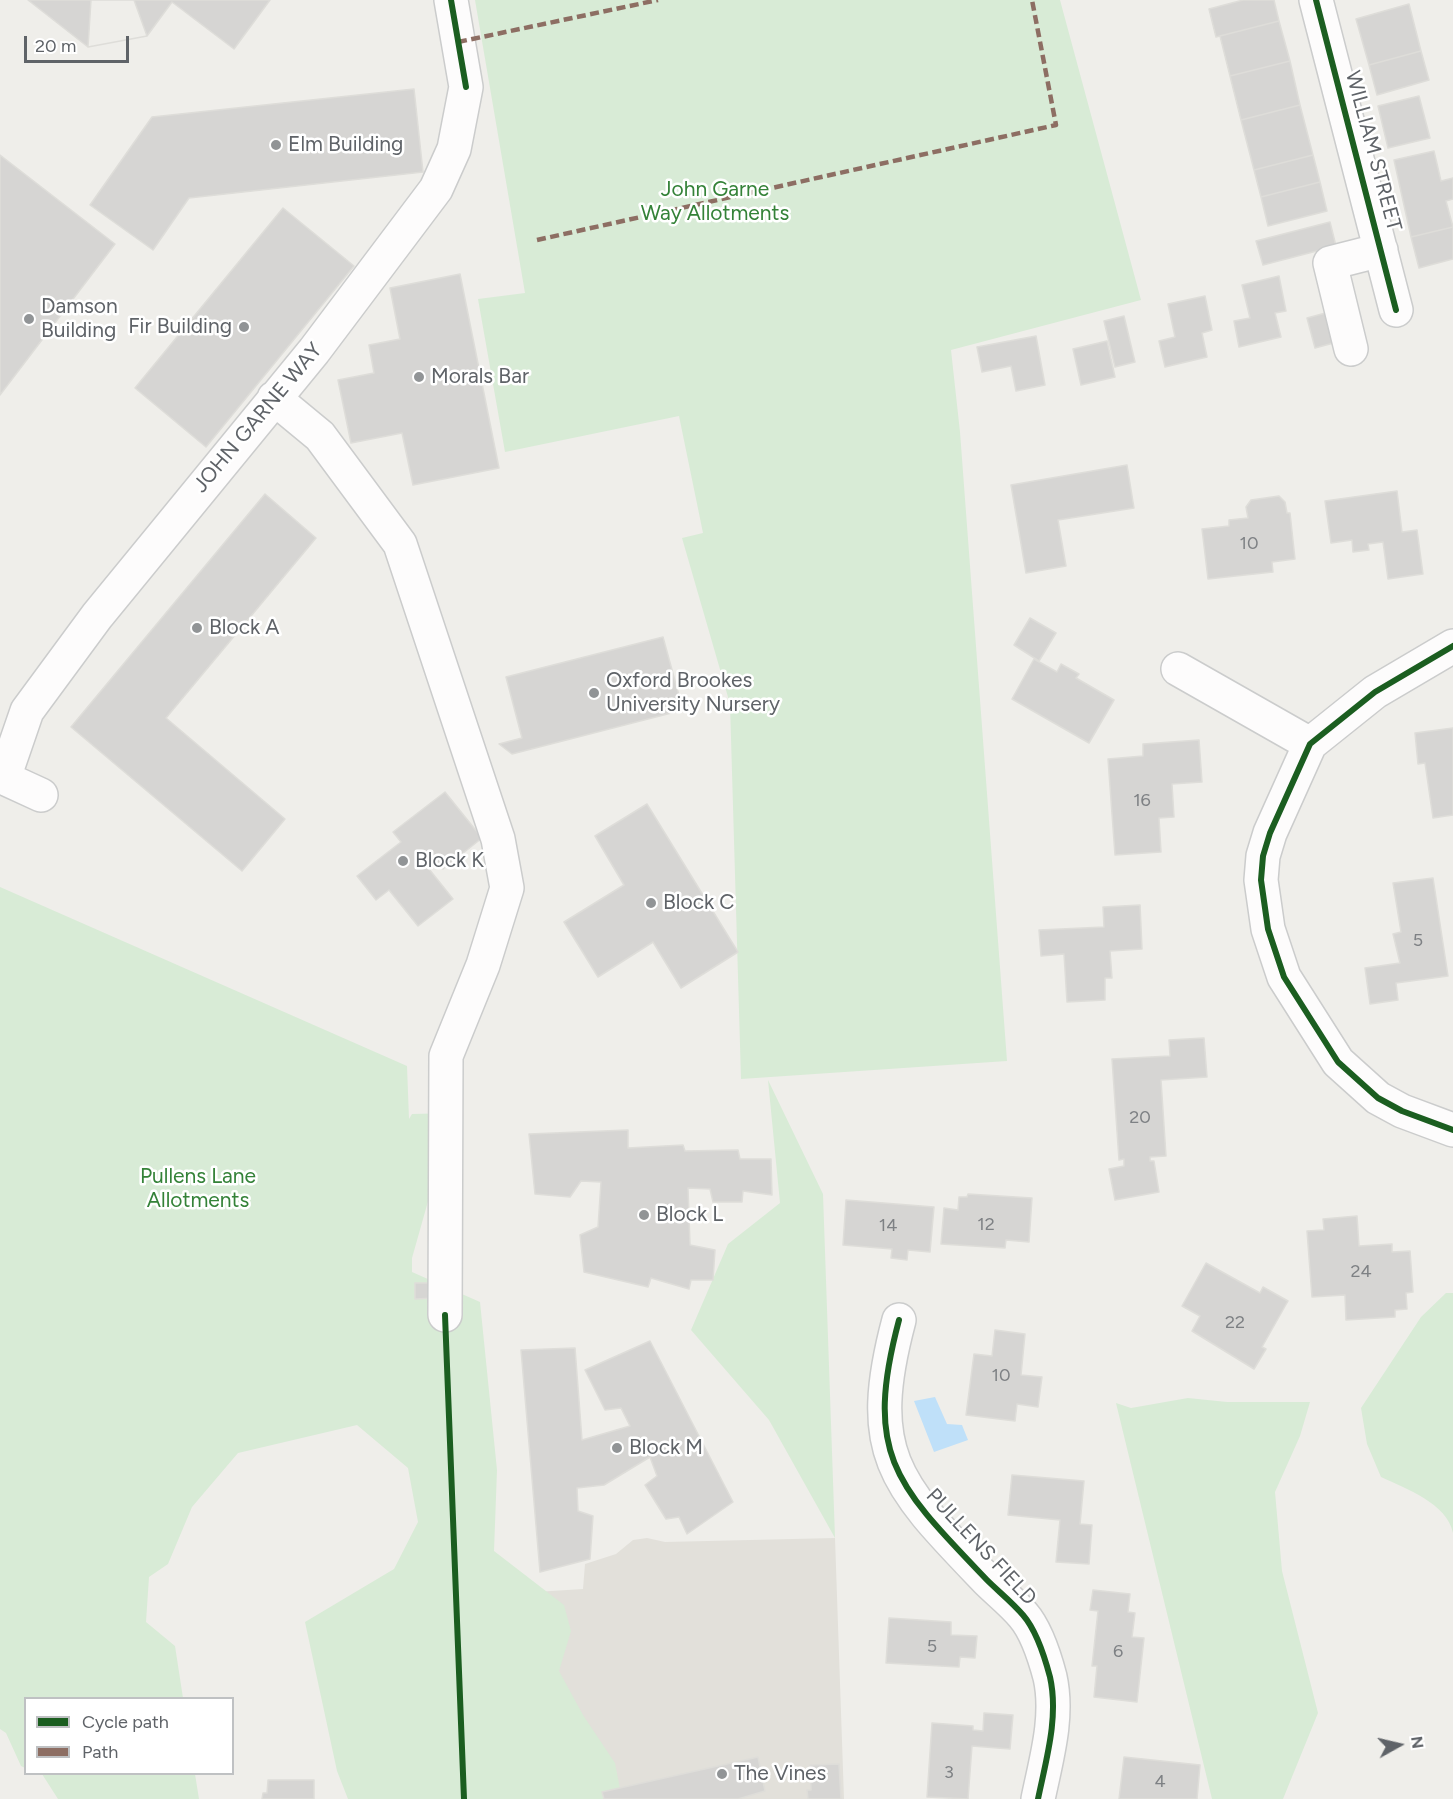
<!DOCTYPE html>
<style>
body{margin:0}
#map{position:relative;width:1453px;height:1799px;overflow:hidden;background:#efeeea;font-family:Figtree,sans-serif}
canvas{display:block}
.legend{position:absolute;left:24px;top:1697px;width:210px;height:78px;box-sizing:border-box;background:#fff;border:2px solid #bfc1c3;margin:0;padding:8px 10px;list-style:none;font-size:18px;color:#5f6368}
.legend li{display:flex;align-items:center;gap:12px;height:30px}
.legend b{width:30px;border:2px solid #bfc1c3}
.north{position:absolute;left:1369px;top:1715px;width:60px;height:60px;-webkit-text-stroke:4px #fff;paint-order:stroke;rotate:82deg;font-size:16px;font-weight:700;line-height:24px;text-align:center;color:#5f6368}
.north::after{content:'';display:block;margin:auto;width:21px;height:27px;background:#5f6368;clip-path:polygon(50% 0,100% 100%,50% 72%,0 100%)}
.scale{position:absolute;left:24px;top:36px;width:105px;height:27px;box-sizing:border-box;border:3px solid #5f6368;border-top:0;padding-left:8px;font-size:18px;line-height:21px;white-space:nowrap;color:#5f6368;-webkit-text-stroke:4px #fff;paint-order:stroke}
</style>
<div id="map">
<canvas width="1453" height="1799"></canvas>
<ul class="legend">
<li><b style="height:8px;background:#1b5e20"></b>Cycle path</li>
<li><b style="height:8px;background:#8d6e63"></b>Path</li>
</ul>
<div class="north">N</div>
<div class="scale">20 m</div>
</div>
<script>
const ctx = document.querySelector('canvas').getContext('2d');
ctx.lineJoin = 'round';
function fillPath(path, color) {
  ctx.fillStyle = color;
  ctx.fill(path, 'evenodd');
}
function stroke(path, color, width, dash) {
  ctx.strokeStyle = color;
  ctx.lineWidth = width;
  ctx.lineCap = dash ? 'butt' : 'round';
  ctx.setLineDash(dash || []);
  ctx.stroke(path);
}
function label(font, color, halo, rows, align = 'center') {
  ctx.font = font + ' Figtree,sans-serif';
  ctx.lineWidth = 5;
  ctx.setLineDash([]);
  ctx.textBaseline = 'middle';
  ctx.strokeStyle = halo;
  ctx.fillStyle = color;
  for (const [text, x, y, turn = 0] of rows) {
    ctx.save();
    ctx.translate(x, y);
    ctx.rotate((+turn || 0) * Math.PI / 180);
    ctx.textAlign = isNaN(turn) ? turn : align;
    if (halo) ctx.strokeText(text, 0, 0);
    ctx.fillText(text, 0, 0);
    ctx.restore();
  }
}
fillPath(new Path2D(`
 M647 1538 665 1542 835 1538 844 1799H493L487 1595 583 1589 585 1564 616 1554 633 1540Z`), '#e2e0da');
fillPath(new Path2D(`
 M475 0H1060L1141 300 951 350 960 432 1007 1061 741 1079 730 704 682 538 703 533 679 416 505 452 478 299 525 293Z
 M0 887 407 1066 409 1119 412 1114 453 1113 412 1258V1272L480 1302 497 1470 494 1551 564 1605 571 1631 559 1671 583 1715 615 1763 622 1799H348L337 1771 305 1622 394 1569 418 1522 408 1468 357 1425 238 1453 192 1507 168 1564 149 1577 146 1622 175 1646 183 1698H26L25 1768 21 1766 6 1733 0 1729Z
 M768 1080 823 1194 835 1538 769 1420 691 1330 728 1244 780 1203Z
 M1446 1293H1453V1533C1447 1503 1406 1489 1381 1477L1367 1444 1361 1408 1421 1317Z
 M1188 1398 1227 1402H1310L1300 1436 1275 1492 1282 1571 1318 1713 1283 1799H1212L1116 1403 1131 1408Z
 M42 1774H195L199 1799H58Z`), '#d8ebd6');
fillPath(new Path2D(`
 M935 1397 947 1424 962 1425 968 1440 934 1452 914 1401Z`), '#bfe0f9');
const building = new Path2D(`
 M28 0H270L234 49 172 2 147 36 88 47Z
 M91 0H134L147 36 88 47Z
 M1243 0H1274L1279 21 1216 37 1209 9Z
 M1409 4 1421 51 1369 65 1356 19Z
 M1279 21 1290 61 1230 76 1220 36Z
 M1421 51 1429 80 1377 95 1369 65Z
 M1290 61 1300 105 1241 120 1230 76Z
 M414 89 423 172 189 198 153 250 90 205 152 117Z
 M1419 96 1430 138 1388 148 1378 106Z
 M1300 105 1313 155 1254 170 1241 120Z
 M1434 151 1441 181 1453 178V199L1446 201 1453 227 1411 237 1394 160Z
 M0 155 115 244 0 395Z
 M1313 155 1320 182 1261 197 1254 170Z
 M1320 182 1327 211 1268 226 1261 197Z
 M283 208 354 266 206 447 135 388Z
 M1330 222 1336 246 1263 265 1256 241Z
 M1453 227V259L1419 268 1411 237Z
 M460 274 499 468 413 485 402 433 351 443 338 380 374 373 369 345 400 339 390 288Z
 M1279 276 1286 311 1275 313 1281 337 1239 347 1234 321 1250 318 1242 285Z
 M1205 296 1212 330 1202 333 1207 357 1165 367 1159 341 1175 337 1168 304Z
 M1333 311 1341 341 1315 348 1307 318Z
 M1124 316 1135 362 1115 367 1104 321Z
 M1036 336 1045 385 1016 391 1011 366 982 372 977 347Z
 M1107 341 1115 377 1081 385 1073 349Z
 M1127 465 1134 508 1058 520 1066 566 1026 573 1011 485Z
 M1397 491 1402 532 1417 530 1423 574 1388 579 1383 542 1368 544 1369 550 1353 552 1352 540 1331 543 1325 501Z
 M265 494 316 538 166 718 285 819 242 871 71 727Z
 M1279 496 1285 502 1287 513H1290L1295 559 1272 562 1273 572 1208 579 1202 529 1229 526V520L1248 518 1246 507 1251 500Z
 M1030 618 1056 633 1039 661 1014 645Z
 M663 637 683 710 512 754 499 744 522 738 506 677Z
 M1034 659 1057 672 1061 664 1079 674 1076 678 1114 700 1089 743 1012 699Z
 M1453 728V815L1433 818 1425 763 1418 764 1415 733Z
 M1199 740 1202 782 1172 784 1174 817 1159 818 1161 852 1115 855 1108 759 1143 756V744Z
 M445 792 482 838 443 869 434 858 425 864 453 899 418 926 389 890 376 900 357 876 401 842 393 832Z
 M647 804 738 952 681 988 653 942 598 977 564 922 624 885 595 836Z
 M1433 878 1448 976 1396 983 1398 1000 1370 1004 1365 968 1400 963 1393 934 1401 932 1393 883Z
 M1140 905 1142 949 1110 951 1112 978H1105V1000L1067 1002 1064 954 1041 956 1039 930 1104 927 1103 907Z
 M1204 1038 1207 1077 1161 1080 1166 1156 1150 1157V1161H1154L1159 1192 1115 1200 1109 1169 1124 1166V1159L1119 1160 1112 1059 1170 1056 1169 1040Z
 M628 1130V1148L683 1145 685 1151 738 1150 740 1159H771L772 1195 743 1191 742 1202H713L710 1189 688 1188 690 1245 715 1250 713 1280H691L689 1289 651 1278 648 1287 584 1272 580 1235 598 1227 601 1182 581 1181 570 1197 535 1194 529 1134Z
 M968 1194 1032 1198 1029 1242 1006 1240 1005 1248 941 1244 944 1208 958 1210 959 1197H967Z
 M846 1200 934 1207 930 1252 908 1250 907 1260 891 1258 892 1249 843 1245Z
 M1357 1216 1359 1246 1392 1244V1252L1410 1251 1413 1292 1406 1293 1407 1309 1395 1310V1317L1346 1320 1345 1295 1312 1297 1307 1231 1324 1230 1323 1219Z
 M1206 1263 1260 1293 1263 1287 1288 1301 1262 1347 1266 1349 1254 1369 1192 1331 1200 1316 1182 1306Z
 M415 1283H436V1298L415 1299Z
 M995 1330 1025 1334 1021 1375 1042 1377 1038 1407 1017 1404 1015 1421 966 1415 974 1354 992 1356Z
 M650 1341 733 1502 687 1534 679 1517 666 1519 645 1485 657 1476 650 1457 604 1485 577 1488 578 1511 593 1516 590 1559 540 1572 521 1350 575 1348 582 1440 630 1426 621 1408 605 1410 585 1370Z
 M1012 1475 1084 1481 1080 1524 1092 1525 1089 1564 1056 1562 1060 1520 1008 1515Z
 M1093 1590 1130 1594 1128 1612 1135 1613 1132 1637 1144 1638 1137 1702 1094 1697 1097 1666H1092L1098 1611 1090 1610Z
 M889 1618 951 1622V1635L977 1636 975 1658 960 1657 959 1667 886 1663Z
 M984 1713 1013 1715 1010 1749 972 1746 968 1799 927 1797 932 1723 973 1726V1730L983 1731Z
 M758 1757 765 1791 738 1799H604L602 1792Z
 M1124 1757 1200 1765 1197 1799H1119Z
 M839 1764 841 1799H808L807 1790H811L810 1765Z
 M268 1780H314V1799H262L263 1793H267Z`);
fillPath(building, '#d6d5d3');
stroke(building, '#deddd9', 1.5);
const minor = new Path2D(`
 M1316 0 1396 310
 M1351 349 1330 263 1381 250
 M274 398 320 436 400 544 498 839 507 888 483 965 446 1056 445 1315
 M1453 646 1375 692 1310 744 1270 833 1263 856 1261 880 1268 929 1284 977 1338 1062 1378 1098 1402 1111 1453 1130
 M1178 669 1310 744
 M41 795 4 778 27 711 97 616 314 351 436 189 454 149 466 87 451 0
 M899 1320C863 1455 896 1485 987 1580 998 1591 1012 1602 1023 1615 1036 1630 1045 1658 1050 1677 1059 1717 1046 1760 1038 1799`);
stroke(minor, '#cbcccc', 36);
stroke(minor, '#fdfcfc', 33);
stroke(new Path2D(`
 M458 42 658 0
 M537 240 1056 125 1032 0`), '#8d6e63', 4.5, [9, 4.5]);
stroke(new Path2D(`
 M451 0 466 87
 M1316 0 1396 310
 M1453 646 1375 692 1310 744 1270 833 1263 856 1261 880 1268 929 1284 977 1338 1062 1378 1098 1402 1111 1453 1130
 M445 1315 464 1799
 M899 1320C863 1455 896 1485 987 1580 998 1591 1012 1602 1023 1615 1036 1630 1045 1658 1050 1677 1059 1717 1046 1760 1038 1799`), '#1b5e20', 6);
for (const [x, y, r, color] of [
 [276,145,6,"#919496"],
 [29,319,6,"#919496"],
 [244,327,6,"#919496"],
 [419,377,6,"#919496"],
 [197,628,6,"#919496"],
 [594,693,6,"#919496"],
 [403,861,6,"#919496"],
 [651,903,6,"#919496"],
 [644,1215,6,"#919496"],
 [617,1448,6,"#919496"],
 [722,1774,6,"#919496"]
]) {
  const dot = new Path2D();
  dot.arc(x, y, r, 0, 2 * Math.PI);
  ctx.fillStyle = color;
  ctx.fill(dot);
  stroke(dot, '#fff', 2);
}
label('18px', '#7e8184', null, [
 ["10",1249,544],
 ["16",1142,801],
 ["5",1418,941],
 ["20",1140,1118],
 ["12",986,1225],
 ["14",888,1226],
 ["24",1361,1272],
 ["22",1235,1323],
 ["10",1001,1376],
 ["5",932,1647],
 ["6",1118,1652],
 ["3",949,1773],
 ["4",1160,1782]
]);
label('21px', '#5f6368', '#fff', [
 ["Elm Building",288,145],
 ["Damson",41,307],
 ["Building",41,331],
 ["Fir Building",232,327,"right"],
 ["Morals Bar",431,377],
 ["Block A",209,628],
 ["Oxford Brookes",606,681],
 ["University Nursery",606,705],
 ["Block K",415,861],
 ["Block C",663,903],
 ["Block L",656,1215],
 ["Block M",629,1448],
 ["The Vines",734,1774]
], 'left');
label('21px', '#5f6368', '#fff', [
 ["WILLIAM STREET",1373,151,75],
 ["JOHN GARNE WAY",258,418,-50],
 ["PULLENS FIELD",981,1547,47]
]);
label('21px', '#348238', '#fff', [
 ["John Garne",715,190],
 ["Way Allotments",715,214],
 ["Pullens Lane",198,1177],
 ["Allotments",198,1201]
]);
</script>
